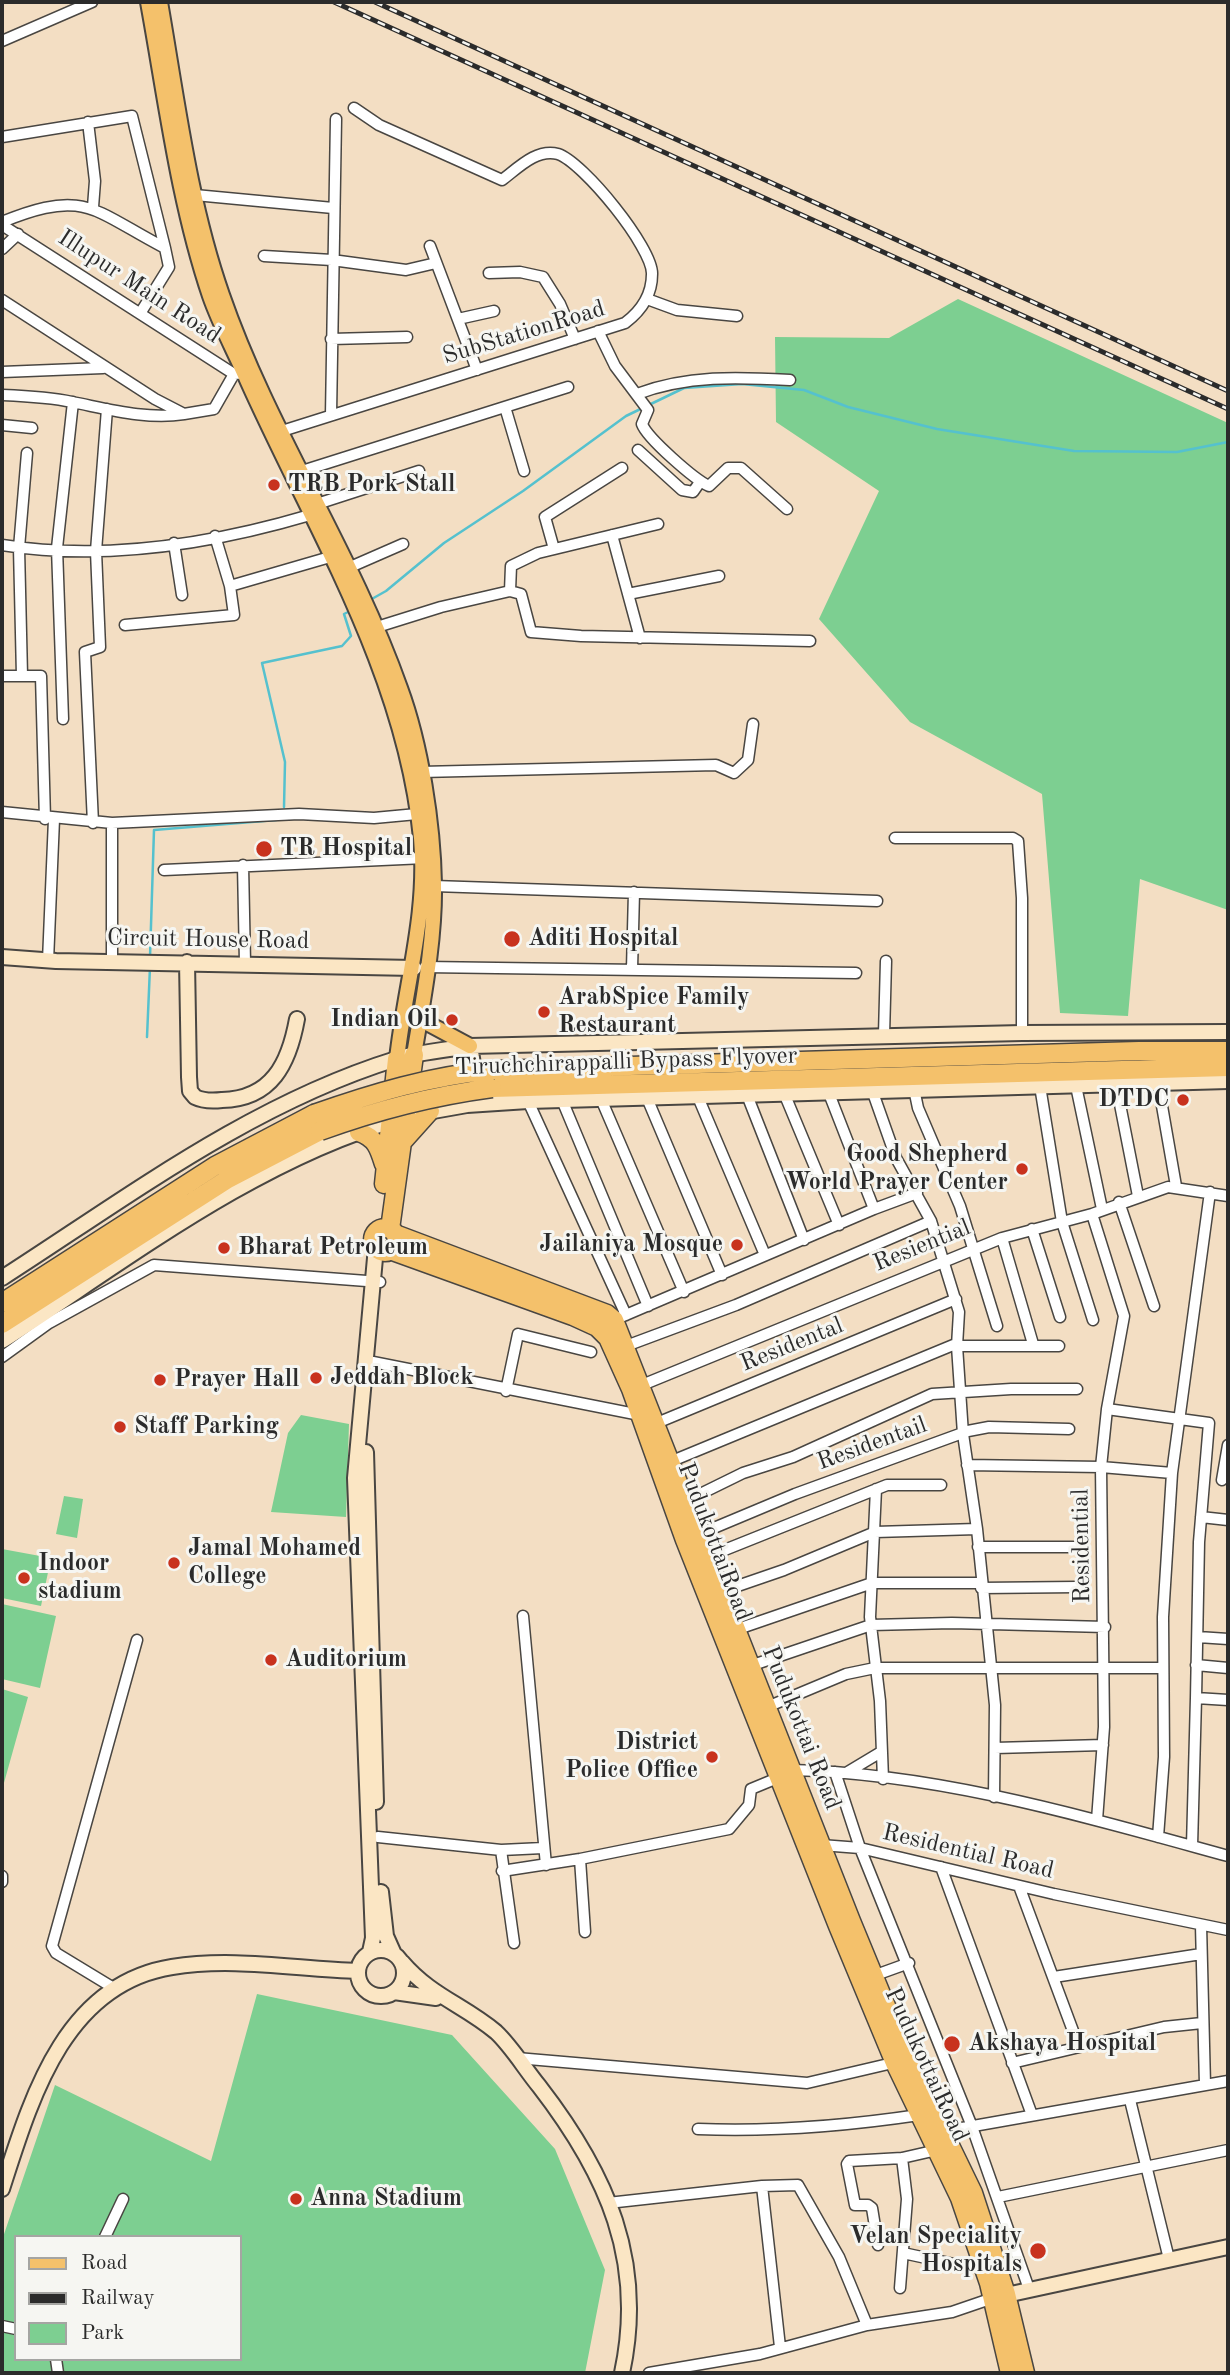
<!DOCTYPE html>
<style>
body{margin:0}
#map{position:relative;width:1230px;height:2375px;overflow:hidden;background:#f3dec3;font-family:"Old Standard TT",serif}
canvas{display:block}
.frame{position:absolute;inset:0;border:4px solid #2b2b2b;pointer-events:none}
.legend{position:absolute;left:14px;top:2235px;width:228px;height:126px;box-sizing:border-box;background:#f6f6f2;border:2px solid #a5a5a2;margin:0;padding:9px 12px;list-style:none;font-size:21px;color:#2b2b2b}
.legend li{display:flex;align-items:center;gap:14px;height:35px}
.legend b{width:35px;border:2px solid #a5a5a2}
</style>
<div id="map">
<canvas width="1230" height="2375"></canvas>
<div class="frame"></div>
<ul class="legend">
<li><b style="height:9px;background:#f4c16b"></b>Road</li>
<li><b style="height:9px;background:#2b2b2b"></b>Railway</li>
<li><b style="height:19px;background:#7dcf91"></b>Park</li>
</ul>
</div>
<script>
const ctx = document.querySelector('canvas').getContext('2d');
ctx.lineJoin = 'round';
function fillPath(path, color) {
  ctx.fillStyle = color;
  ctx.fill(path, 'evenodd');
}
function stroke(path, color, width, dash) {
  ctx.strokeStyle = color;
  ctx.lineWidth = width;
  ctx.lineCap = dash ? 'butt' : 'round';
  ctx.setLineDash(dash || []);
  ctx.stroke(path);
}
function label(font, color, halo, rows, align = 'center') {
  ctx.font = font + ' "Old Standard TT",serif';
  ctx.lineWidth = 6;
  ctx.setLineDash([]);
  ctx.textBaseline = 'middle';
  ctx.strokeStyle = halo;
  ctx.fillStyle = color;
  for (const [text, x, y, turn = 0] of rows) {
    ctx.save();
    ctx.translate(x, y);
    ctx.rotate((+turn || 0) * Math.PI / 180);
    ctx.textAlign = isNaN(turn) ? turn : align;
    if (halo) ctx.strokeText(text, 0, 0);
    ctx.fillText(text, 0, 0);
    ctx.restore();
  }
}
fillPath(new Path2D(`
 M958 299 1228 423V910L1140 879 1128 1016 1060 1013 1042 794 910 722 819 619 879 491 776 422 775 337 889 338Z
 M301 1415 349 1424 346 1517 271 1512 288 1433Z
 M64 1496 83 1499 77 1538 56 1534Z
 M2 1549 51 1558 41 1606 2 1598Z
 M2 1604 56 1616 40 1688 2 1679Z
 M2 1689 28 1697 2 1790Z
 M257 1994 452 2035 555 2149 605 2270 585 2373H2V2240L55 2085 211 2161ZM16 2237H240V2359H16Z`), '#7dcf91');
stroke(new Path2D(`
 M370 600 386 591 444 543 523 491 626 416 684 388 742 384 804 390 848 407 937 429 1074 451 1177 452 1228 442
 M284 807 285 762 262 663 342 646 351 636 344 614 352 610
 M150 957 154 830 276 820
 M147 1037 150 967`), '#55c1ce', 2.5);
const street = new Path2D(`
 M2 41 92 2
 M88 122 95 181 93 207
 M2 137 132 116 165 248
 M195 195 333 208
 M2 222C86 188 92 210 165 248L169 267 141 312
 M2 225 234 374 248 373
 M430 246 477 370
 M2 249 18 234
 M264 256 332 260 406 270 436 263
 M489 273 520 272 543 277 560 304 575 339
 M647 299 677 310 737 316
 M2 300 155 399 184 414 214 409 234 374
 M458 319 494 311
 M598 331 615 366 648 410 642 424C647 438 695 480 709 486L728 468H741L787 509
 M331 339 407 337
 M2 372 103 368
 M637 394C687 375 738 377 790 380
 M2 395C25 396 49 397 72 402 108 409 147 420 184 414
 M505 407 524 471
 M331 415 336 119
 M2 425 32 428
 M282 431 625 323C641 311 652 296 652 274 653 248 583 162 558 154 536 148 517 169 502 180L379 125 354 108
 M638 450 682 490 693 492 700 482
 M302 471 568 387
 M317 504 419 471
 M612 535 640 638
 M215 536 230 586
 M174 543 182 595
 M2 545C103 561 212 544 310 515
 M554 549 545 517 622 468
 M348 568 403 544
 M510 591 521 594 531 632 581 636 810 641
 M628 594 719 576
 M125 625 234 615 230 586 330 557
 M377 627 441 607 510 591 511 566 538 553 658 524
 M2 676H41L45 819
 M22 676 19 548 27 453
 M63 719 57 548 73 402
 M421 772 716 765 734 773 748 760 753 724
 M2 812 112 823 299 814 374 818 417 814
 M93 823 85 652 100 647 96 551 107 409
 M895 838H1013L1018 841 1022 898V1033
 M243 865 245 963
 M164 870 425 858
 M434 886 877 901
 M112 960V823
 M48 961 54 819
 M425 967 856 973
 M632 969 634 892
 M884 1035 886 961
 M1158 1083 1176 1186
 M1116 1084 1138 1196
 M1040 1086 1062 1222 1093 1320
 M1076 1086 1102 1209
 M914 1089 918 1108 960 1206 997 1326
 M872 1090 896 1158 931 1221 959 1312 957 1346 963 1434 977 1529 995 1705 994 1797
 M784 1093 839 1225
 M747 1095 804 1240
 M698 1097 765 1255
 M647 1098 722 1275
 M601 1099 684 1292
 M562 1100 648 1306
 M528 1101 626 1315
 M1119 1202 1154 1306
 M874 1209 917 1193
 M1092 1214 1124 1316 1107 1409 1101 1467 1104 1727 1097 1820
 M1032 1229 1060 1317
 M1002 1238 1033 1344
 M614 1320 874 1209 828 1091
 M626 1346 736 1305 931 1221
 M957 1346H1059
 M2 1357 49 1323 154 1265 380 1282
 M373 1362 640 1415
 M642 1385 1002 1238 1092 1214 1168 1187 1228 1196
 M506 1391 518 1334 591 1352
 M1107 1409 1209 1423 1199 1542 1196 1698
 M652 1425 956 1299
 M672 1461 958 1343
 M967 1465 1101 1467 1172 1473
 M1222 1480 1228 1445
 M876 1489 870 1617 880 1701 883 1779
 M686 1501 743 1473 793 1457 932 1394 1011 1389H1077
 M1201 1517 1228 1520
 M697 1535 795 1494 968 1431 989 1427 1069 1429
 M978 1547H1075
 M707 1557 887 1485H941
 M981 1588 1077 1587
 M720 1592 784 1570 875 1532 977 1529
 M523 1616 546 1865
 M735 1630 872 1583H980
 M1198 1637 1228 1639
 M1196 1665 1228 1668
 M750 1666 871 1625 952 1623 1105 1627
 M767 1707 846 1674 875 1668H1162
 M995 1748 1103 1745
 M790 1770C938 1773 1086 1817 1228 1856
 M846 1773 881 1752
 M378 1837 501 1850 543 1848
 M1158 1837 1164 1757 1163 1617 1172 1473 1210 1192
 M821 1845 860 1848 835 1772
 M1192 1846 1196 1698 1228 1700
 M501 1850 514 1943
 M580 1859 585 1932
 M941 1867 1032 2115
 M502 1871 580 1859 729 1829 749 1805 751 1789 780 1777
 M2 1876V1882
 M1019 1886 1079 2047
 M1201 1925 1205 2085
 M873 1976 909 1963
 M1054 1977 1201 1954
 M112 1987 56 1953 52 1946 137 1640
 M517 2058 807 2083 897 2062
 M1012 2063 1164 2027 1202 2023
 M1130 2100 1169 2259
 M698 2129C773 2132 845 2126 919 2115
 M945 2131 1228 2081
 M762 2186 798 2185 839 2257 867 2325
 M998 2197 1228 2150
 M608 2203 762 2186 780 2347
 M105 2237 123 2199
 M878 2245 872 2208 868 2205H855L847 2164 849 2161 902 2158 937 2150
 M903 2253 954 2264 982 2262
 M900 2288 907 2199 902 2158
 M1029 2289 971 2124 860 1848 1054 1894 1228 1930
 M2 2326 16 2329
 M56 2359 58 2373
 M649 2373 760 2354 867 2325 952 2312 993 2298`);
const secondary = new Path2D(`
 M2 957 56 961 414 968
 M187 962 189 1077 190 1091 195 1097C203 1101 213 1101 222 1100 272 1099 289 1063 297 1019
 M470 1046 476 1082
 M422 1113 467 1105 528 1101 1228 1081
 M2 1278C128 1197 251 1104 396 1059 420 1052 445 1050 470 1046L1022 1033 1228 1032
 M2 1341C127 1260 255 1160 399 1119
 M366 1452 376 1802
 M381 1892 386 1936 394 1954
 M358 1973a23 23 0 1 1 46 0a23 23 0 1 1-46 0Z
 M370 1952 373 1938 355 1478 376 1247
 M402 1962C431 1996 464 2005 496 2032 512 2047 525 2069 539 2086 607 2174 646 2261 622 2373
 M394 1992 436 1998
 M2 2189C31 2099 64 1984 172 1967 232 1957 297 1969 358 1971
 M997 2297 1228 2247`);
const primary = new Path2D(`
 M148 2C166 100 178 201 210 296 220 325 236 354 248 382 315 531 405 673 421 838 428 914 405 985 397 1059
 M160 2C177 99 189 201 222 295 269 431 352 552 400 688 421 745 433 824 434 884 435 940 423 1000 414 1055
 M423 1009 429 1024 470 1046`);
const highway = new Path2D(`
 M494 1070 1139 1051H1228
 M492 1088 1228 1067
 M359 1132C376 1138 379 1148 384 1164
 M404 1140 430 1111
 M384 1184 397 1059
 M373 1240a12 12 0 1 1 24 0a12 12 0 1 1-24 0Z
 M390 1229 414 1055
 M395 1234 607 1314 614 1320 851 1921 907 2057 973 2193 1006 2294 1025 2373
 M390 1250 573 1316 597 1327 608 1338 631 1389 685 1540 838 1926 895 2063 960 2198 989 2283 1010 2373
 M2 1303 215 1166 314 1114
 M2 1324 228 1179 320 1131`);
stroke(street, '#494642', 13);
stroke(secondary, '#494642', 18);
stroke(primary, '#494642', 18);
stroke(highway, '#494642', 21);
stroke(street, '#fff', 10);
stroke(secondary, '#fbe6c4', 14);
stroke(primary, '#f4c16b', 14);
stroke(highway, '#f4c16b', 18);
const rail = new Path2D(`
 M334 2 1228 409
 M375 2 1228 391`);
stroke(rail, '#2b2b2b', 5);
stroke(rail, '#f6f6f2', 2.5, [8]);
const highwayBridge = new Path2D(`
 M314 1114C373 1093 431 1076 494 1070
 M320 1131C377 1110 432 1096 492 1088`);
stroke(highwayBridge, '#494642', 21, []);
stroke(highwayBridge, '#f4c16b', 18);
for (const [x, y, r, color] of [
 [274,485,7,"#c8321e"],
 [264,849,9,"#c8321e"],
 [512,939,9,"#c8321e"],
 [544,1012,7,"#c8321e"],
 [452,1020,7,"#c8321e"],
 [1183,1100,7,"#c8321e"],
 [1022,1169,7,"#c8321e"],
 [737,1245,7,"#c8321e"],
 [224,1248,7,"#c8321e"],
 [316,1378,7,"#c8321e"],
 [160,1380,7,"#c8321e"],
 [120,1427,7,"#c8321e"],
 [174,1563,7,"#c8321e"],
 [24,1578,7,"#c8321e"],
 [271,1660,7,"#c8321e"],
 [712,1757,7,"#c8321e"],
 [952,2044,9,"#c8321e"],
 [296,2199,7,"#c8321e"],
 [1038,2251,9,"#c8321e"]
]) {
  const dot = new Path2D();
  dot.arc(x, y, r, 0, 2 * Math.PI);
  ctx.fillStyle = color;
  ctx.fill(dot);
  stroke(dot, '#f6f6f2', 2.5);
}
label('24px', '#2b2b2b', '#f6f6f2', [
 ["Illupur Main Road",139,287,33],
 ["SubStationRoad",524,333,-17],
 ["Circuit House Road",208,940,1],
 ["Tiruchchirappalli Bypass Flyover",626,1062,-2],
 ["Resiential",922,1246,-22],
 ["Residental",792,1345,-22],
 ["Residentail",872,1444,-20],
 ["PudukottaiRoad",714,1542,69],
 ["Residential",1082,1546,-91],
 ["Pudukottai Road",801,1728,68],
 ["Residential Road",968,1852,13],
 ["PudukottaiRoad",926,2065,65]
]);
label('bold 24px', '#2b2b2b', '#f6f6f2', [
 ["TRB Pork Stall",288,485],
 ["TR Hospital",280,849],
 ["Aditi Hospital",528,939],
 ["ArabSpice Family",558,998],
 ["Restaurant",558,1026],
 ["Indian Oil",438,1020,"right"],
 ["DTDC",1169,1100,"right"],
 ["Good Shepherd",1008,1155,"right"],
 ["World Prayer Center",1008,1183,"right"],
 ["Jailaniya Mosque",723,1245,"right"],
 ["Bharat Petroleum",238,1248],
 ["Jeddah Block",330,1378],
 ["Prayer Hall",174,1380],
 ["Staff Parking",134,1427],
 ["Jamal Mohamed",188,1549],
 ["College",188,1577],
 ["Indoor",38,1564],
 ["stadium",38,1592],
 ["Auditorium",285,1660],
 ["District",698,1743,"right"],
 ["Police Office",698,1771,"right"],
 ["Akshaya Hospital",968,2044],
 ["Anna Stadium",310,2199],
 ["Velan Speciality",1022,2237,"right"],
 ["Hospitals",1022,2265,"right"]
], 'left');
</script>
